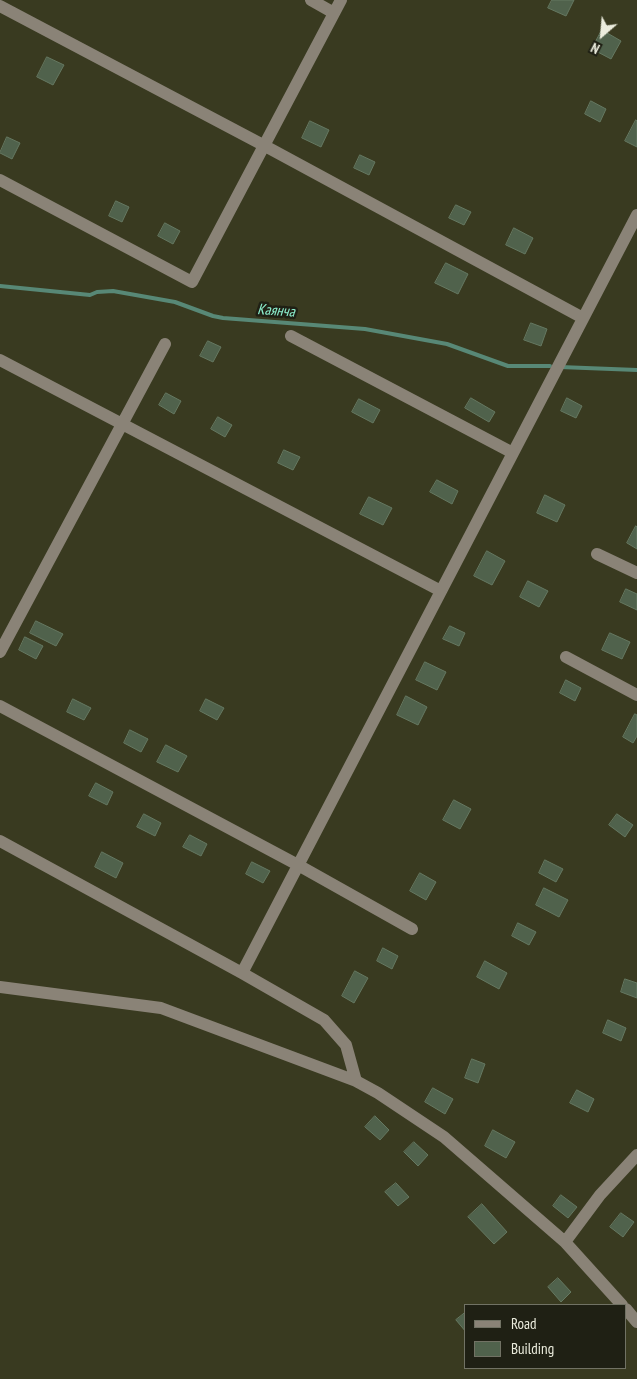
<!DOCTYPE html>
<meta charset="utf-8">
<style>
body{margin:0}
#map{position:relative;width:637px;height:1379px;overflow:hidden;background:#393a20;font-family:"PT Sans Narrow",sans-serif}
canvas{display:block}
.legend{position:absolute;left:464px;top:1304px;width:162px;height:65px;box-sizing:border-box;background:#1f2014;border:1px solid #717264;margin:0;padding:6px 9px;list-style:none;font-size:15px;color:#ebecdd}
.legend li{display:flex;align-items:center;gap:10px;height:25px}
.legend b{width:25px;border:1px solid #717264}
.north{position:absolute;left:577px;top:10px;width:50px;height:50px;-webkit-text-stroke:4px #1f2014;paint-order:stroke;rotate:207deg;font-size:14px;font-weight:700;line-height:20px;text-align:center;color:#ebecdd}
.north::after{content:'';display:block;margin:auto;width:18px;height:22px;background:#ebecdd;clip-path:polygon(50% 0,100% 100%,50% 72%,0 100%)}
</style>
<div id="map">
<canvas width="637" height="1379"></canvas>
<ul class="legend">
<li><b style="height:6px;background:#8a8377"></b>Road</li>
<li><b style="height:14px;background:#50624c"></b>Building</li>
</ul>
<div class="north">N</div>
</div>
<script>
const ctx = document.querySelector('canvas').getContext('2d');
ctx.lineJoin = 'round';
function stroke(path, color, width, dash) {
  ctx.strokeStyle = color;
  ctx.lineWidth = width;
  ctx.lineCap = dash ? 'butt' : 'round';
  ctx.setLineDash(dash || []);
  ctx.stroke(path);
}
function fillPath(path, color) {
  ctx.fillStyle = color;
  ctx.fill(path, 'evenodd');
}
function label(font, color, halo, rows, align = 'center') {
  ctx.font = font + ' "PT Sans Narrow",sans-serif';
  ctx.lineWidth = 5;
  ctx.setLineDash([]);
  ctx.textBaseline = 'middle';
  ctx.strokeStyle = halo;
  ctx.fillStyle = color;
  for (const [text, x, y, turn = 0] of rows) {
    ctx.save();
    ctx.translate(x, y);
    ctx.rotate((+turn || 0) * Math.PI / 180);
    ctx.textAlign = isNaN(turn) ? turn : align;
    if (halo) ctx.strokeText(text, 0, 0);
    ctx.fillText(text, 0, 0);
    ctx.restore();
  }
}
stroke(new Path2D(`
 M0 286 90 295 97 292 113 291 175 302 213 316 223 318 365 329 447 344 508 366H550
 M560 367 637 370`), '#588876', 4);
const building = new Path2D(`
 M552 0H574L566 16 548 8Z
 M602 30 621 41 611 59 592 49Z
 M47 57 64 65 53 85 37 77Z
 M591 101 606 109 600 122 585 114Z
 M636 120 637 121V147L625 141Z
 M310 121 329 130 321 147 302 138Z
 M7 137 20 143 12 159 0 153Z
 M360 155 375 162 369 175 354 168Z
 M116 201 129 207 122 222 109 216Z
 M456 205 471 212 464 225 449 218Z
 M165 223 180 231 173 244 158 236Z
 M514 228 533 238 525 254 506 245Z
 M446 263 468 274 458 294 435 283Z
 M531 323 547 329 541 346 524 340Z
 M208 341 221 347 213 362 200 356Z
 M166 393 181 401 174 414 159 405Z
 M471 398 495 412 489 422 465 408Z
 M567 398 582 406 576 418 561 411Z
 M359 399 380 410 373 423 352 412Z
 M218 417 232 425 225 437 211 429Z
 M284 450 300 457 293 470 278 463Z
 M437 480 458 491 452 504 430 492Z
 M545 495 565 505 557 522 537 513Z
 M369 497 392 508 383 525 360 514Z
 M636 526 637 527V549L627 543Z
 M487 551 505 561 492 585 474 576Z
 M528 581 548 591 539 607 520 597Z
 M626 589 637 594V610L620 602Z
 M36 621 63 634 56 646 30 633Z
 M450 626 465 633 459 646 443 639Z
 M610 633 630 642 622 659 602 650Z
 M25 637 43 646 36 659 19 650Z
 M425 662 446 672 437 690 416 680Z
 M566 680 581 688 575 701 560 693Z
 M406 696 427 707 418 725 397 715Z
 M73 699 91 708 84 720 67 712Z
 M206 699 224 708 217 720 200 711Z
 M635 714 637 715V736L633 743 623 737Z
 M130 730 148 739 141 752 124 743Z
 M166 745 187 756 178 772 157 762Z
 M96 783 113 792 107 805 89 796Z
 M454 800 471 809 460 829 443 820Z
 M144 814 161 823 155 836 137 827Z
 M617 814 633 825 625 837 609 825Z
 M190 835 207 844 201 856 183 847Z
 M102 852 123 863 116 878 95 867Z
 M545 860 563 869 556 882 539 873Z
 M252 862 270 871 263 883 246 874Z
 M420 873 436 882 426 900 410 891Z
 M544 888 568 900 559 917 536 905Z
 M518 923 536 932 529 945 512 936Z
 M383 948 398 956 392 969 377 961Z
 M485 961 507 973 499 989 477 977Z
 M355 971 368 978 354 1003 342 996Z
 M625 979 637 983V998L621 992Z
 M608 1020 626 1028 621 1041 603 1033Z
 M472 1059 485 1064 478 1083 465 1078Z
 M433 1088 453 1099 445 1114 425 1102Z
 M577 1090 594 1099 588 1112 570 1103Z
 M375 1116 389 1130 380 1140 365 1127Z
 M493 1130 515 1142 506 1158 485 1146Z
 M414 1142 428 1155 418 1166 404 1152Z
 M396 1183 409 1197 398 1206 385 1192Z
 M561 1195 577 1207 568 1218 553 1206Z
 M482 1204 507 1232 494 1244 468 1217Z
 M621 1213 634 1222 623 1237 610 1227Z
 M558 1278 571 1292 561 1302 548 1287Z
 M466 1312V1332L456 1320Z`);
fillPath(building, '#50624c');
stroke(building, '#657861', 1);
stroke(new Path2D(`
 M311 0 334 13
 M0 6 265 146 583 318
 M0 180 192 282 341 0
 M291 336 513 453
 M0 360 441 591
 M597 554 637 573
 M0 652 165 344
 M566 657 637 695
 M0 706 298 865 412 929
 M0 841 242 973 324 1020 346 1045 356 1081 378 1093 444 1137 565 1242 622 1305
 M242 973 637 215
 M0 987 161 1008 356 1081
 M565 1242 600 1195 637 1155
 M626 1309 637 1322`), '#8a8377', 12);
label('italic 15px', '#8ceecd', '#1f2014', [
 ["Каянча",276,311,4]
]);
</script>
